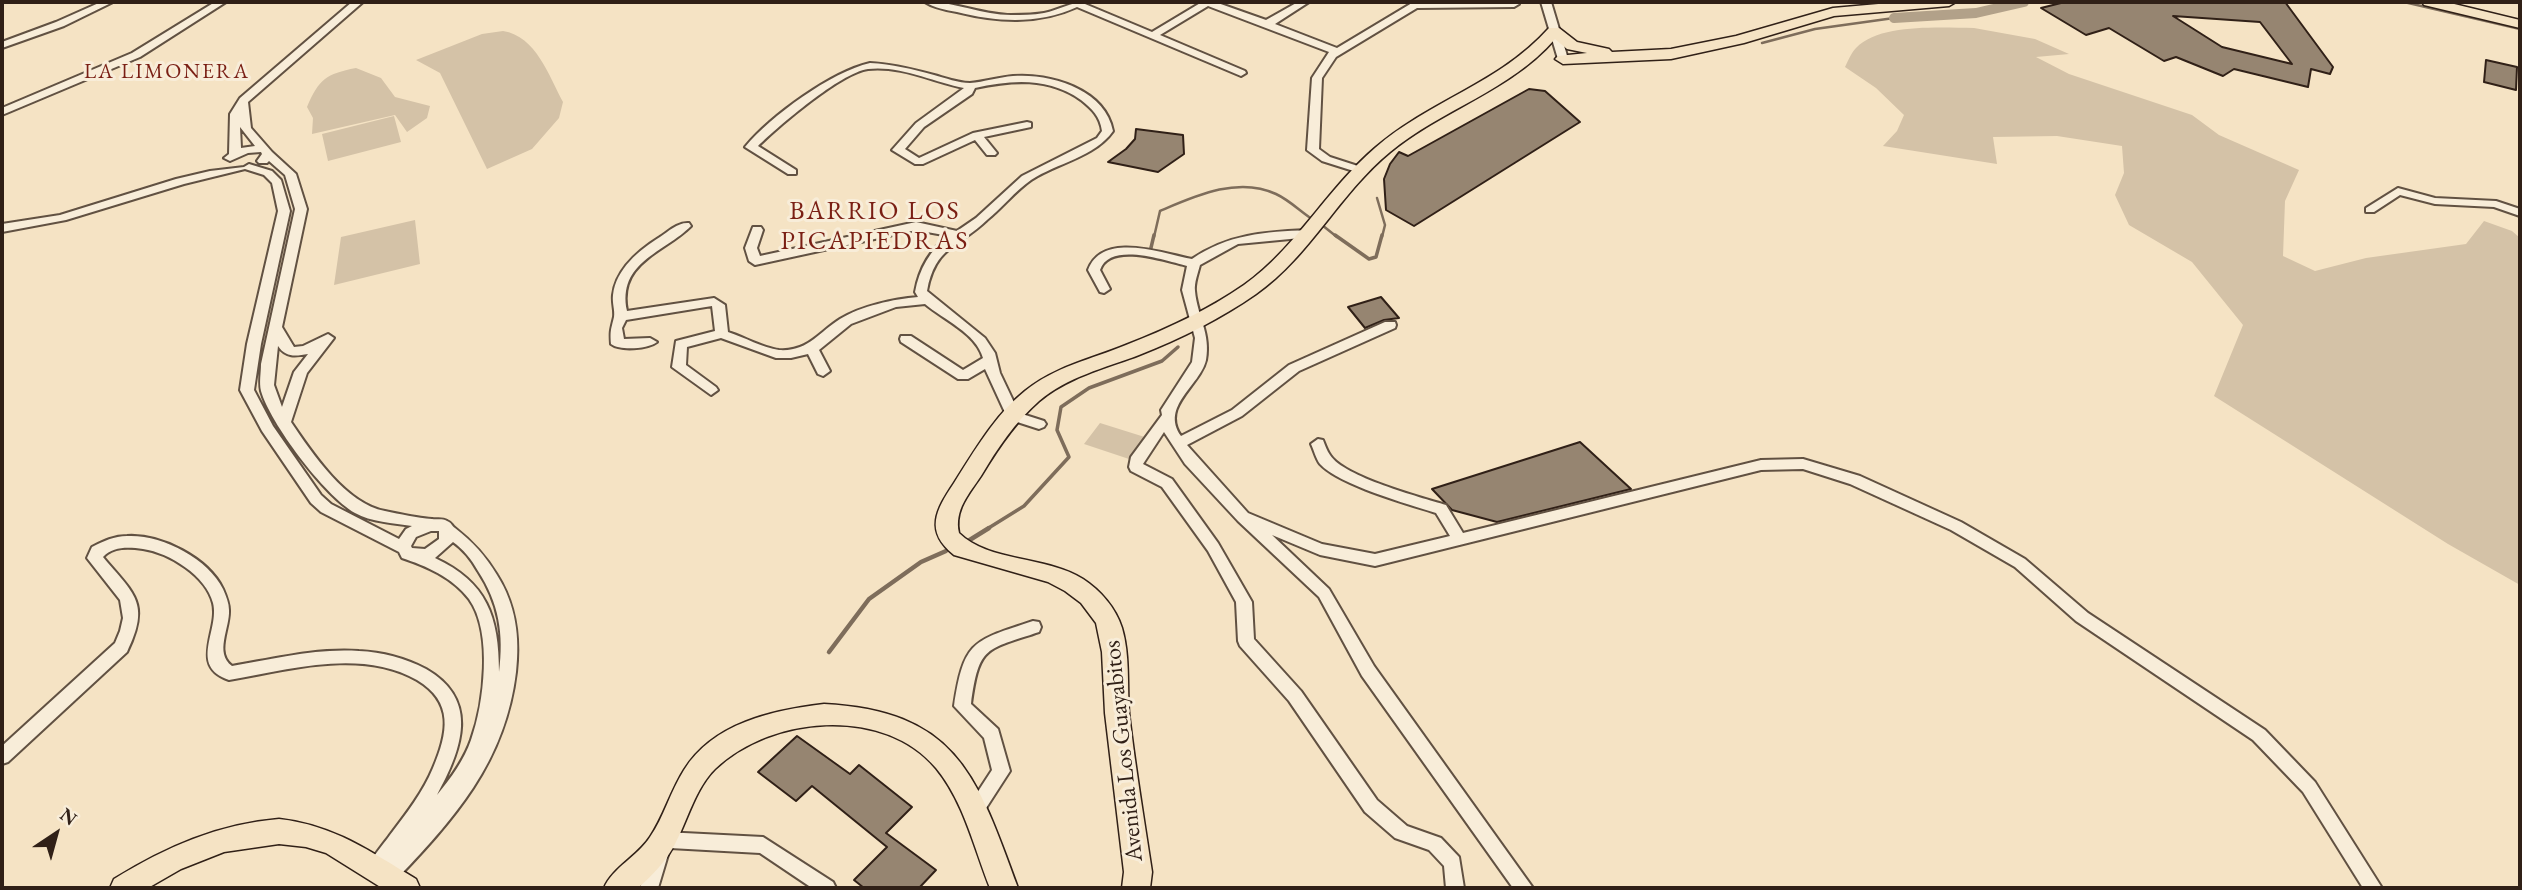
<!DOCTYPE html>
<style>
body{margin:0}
#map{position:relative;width:2522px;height:890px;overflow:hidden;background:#f5e3c4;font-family:"EB Garamond",serif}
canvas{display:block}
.frame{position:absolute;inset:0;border:4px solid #302017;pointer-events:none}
.north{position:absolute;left:21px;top:799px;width:70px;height:70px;-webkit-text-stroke:5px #f8edd9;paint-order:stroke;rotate:36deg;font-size:19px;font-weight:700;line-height:28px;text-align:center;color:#302017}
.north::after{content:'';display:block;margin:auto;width:24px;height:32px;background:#302017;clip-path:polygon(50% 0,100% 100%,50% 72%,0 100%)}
</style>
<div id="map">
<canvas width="2522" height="890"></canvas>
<div class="frame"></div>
<div class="north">N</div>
</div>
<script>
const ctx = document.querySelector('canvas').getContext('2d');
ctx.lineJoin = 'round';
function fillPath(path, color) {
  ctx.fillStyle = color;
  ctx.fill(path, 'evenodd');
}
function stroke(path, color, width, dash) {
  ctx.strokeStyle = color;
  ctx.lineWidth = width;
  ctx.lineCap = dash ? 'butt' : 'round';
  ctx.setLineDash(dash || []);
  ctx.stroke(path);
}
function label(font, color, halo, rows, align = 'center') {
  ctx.font = font + ' "EB Garamond",serif';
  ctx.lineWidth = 6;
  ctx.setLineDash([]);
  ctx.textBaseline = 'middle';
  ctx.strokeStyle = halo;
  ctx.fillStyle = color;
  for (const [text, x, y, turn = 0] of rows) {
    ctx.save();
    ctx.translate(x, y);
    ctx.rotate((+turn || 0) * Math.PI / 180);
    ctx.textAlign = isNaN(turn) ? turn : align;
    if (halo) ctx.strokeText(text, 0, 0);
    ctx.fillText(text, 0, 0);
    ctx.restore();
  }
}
fillPath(new Path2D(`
 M1974 28 2035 39 2069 54 2036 57 2069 74 2192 115 2219 135 2299 170 2285 201 2283 256 2315 271 2366 258 2466 244 2484 221 2512 231 2520 238V585L2448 544 2214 396 2243 325 2192 262 2129 225 2115 195 2124 173 2122 146 2057 136 1993 137 1997 164 1883 146 1897 131 1904 115 1876 88 1845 67C1848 61 1851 53 1856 48 1880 23 1941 28 1974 28Z
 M503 31C536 36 549 76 563 102L559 118 532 149 487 169 440 73 416 60 482 34Z
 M356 68 381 78 395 97 430 106 427 118 407 132 395 115 312 134 313 118 307 107C319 79 326 74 356 68Z
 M394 116 401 142 328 161 322 134Z
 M415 220 420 264 334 285 341 237Z
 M1100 423 1151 439 1135 461 1084 444Z`), '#d4c2a7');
stroke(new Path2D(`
 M2404 2 2520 29
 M1762 43 1815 29 1894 18
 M1377 198 1385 225 1382 237
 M1322 225 1337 237
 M1154 237 1160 211C1195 196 1238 176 1276 194 1289 200 1300 211 1312 219`), '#7e6d5b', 2.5);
stroke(new Path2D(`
 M1335 235 1369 259 1376 257 1382 235
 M1150 252 1154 235
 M987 529 1024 506 1069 457 1057 430 1061 407 1089 388 1162 361 1178 347`), '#7e6d5b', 3.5);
stroke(new Path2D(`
 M968 541 989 528
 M829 652 869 599 921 562 946 551`), '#7e6d5b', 4.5);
stroke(new Path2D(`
 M1894 18 1976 13 2024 2`), '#b2a189', 10);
const building = new Path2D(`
 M2065 2H2285L2333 67 2330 74 2311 69 2308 87 2234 69 2223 76 2176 57 2164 61 2109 28 2086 35 2041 8ZM2173 16 2260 22 2292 64 2222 47Z
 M2486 60 2517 67 2516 90 2484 82Z
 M1529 89 1545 91 1580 122 1414 226 1386 210 1384 179 1390 164 1399 152 1408 156Z
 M1136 129 1183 135 1184 154 1158 172 1108 162 1126 149 1135 139Z
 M1381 297 1399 318 1384 320 1365 328 1348 307Z
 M1580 442 1631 489 1497 522 1452 510 1432 489Z
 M797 736 850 774 859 765 912 807 886 833 936 870 919 888H864L854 880 887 847 812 786 796 801 758 772Z`);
fillPath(building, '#968571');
stroke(building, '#302017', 2);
const minor = new Path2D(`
 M101 2H113L64 26 2 48V42L56 22Z
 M215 2H226L140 57 2 115V108L132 53Z
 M352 2H363L248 102 251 128 272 152 296 174 307 209 282 327 294 347 303 346 328 334 334 338 307 373 291 422C312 453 346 504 385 511 400 514 417 518 432 519 437 520 442 518 447 521 452 523 451 525 455 528 473 542 485 555 497 575 516 605 520 637 516 672 505 763 454 819 393 883L387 886 381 883 378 877 369 876 366 870C372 857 382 846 390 835 406 814 423 792 433 768 448 733 454 702 417 680 360 648 289 670 229 680 188 666 220 630 213 603 206 576 170 553 143 549 129 547 113 546 103 557 134 594 151 603 127 652L8 762 2 764V746L115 643 120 631 123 618 120 600 87 558 92 547C104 541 114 536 127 536 161 534 208 558 223 589 226 596 229 603 229 610 230 628 214 653 232 666 273 659 316 648 359 651 382 652 405 658 426 669 480 700 462 749 437 795 451 778 464 760 471 740 484 704 493 632 469 599 452 577 426 566 402 558L399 552 321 512 311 503 262 431 240 390 247 344 278 211 272 183 264 175 245 169 184 184 66 220 2 232V224L60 215 176 179 210 171 244 167 249 164 272 171 281 180 290 211 261 344 254 390 273 426 321 495 331 504 399 539 406 529 412 526C393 523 371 522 355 513 324 495 270 423 261 391 259 382 261 373 261 364L295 209 285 175 269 161 267 163H259L257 161 262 154 261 152 248 153 230 161 224 158 229 154 230 114 240 98ZM240 127 255 146 241 148ZM278 346C286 358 296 356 308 354L294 372 282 407 274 385ZM431 531H439V539L425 549 412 548 411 546 416 537ZM453 542C463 549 472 560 478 571 499 603 504 634 499 672 499 617 487 582 435 558Z
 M925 2C954 1 982 15 1011 15 1022 15 1033 15 1044 13 1059 10 1070 2 1086 2L1085 4 1152 32 1202 2H1215L1266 20 1298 2H1309L1275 24 1337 48 1412 3 1517 2 1519 4 1514 7 1417 8 1336 57 1322 78 1319 149 1330 157 1364 168 1366 170 1360 173 1322 161 1307 150 1312 78 1329 52 1208 6 1160 35 1245 71 1246 73 1241 76 1077 7C1038 25 997 22 957 12 946 10 934 8 925 2Z
 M1541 2H1551L1568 59 1567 61 1558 59Z
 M870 63C892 64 912 69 934 75 945 78 959 83 970 83 984 82 999 77 1013 76 1050 73 1105 89 1113 131 1095 157 1057 163 1031 180 1015 191 1002 208 987 220 959 247 935 246 927 291L985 338 995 353 1000 373 1019 413 1044 421 1046 424 1044 427 1039 429 1008 419 985 369 968 379H958L901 342 900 339 901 336H911L963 370 983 358C976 333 944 320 925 304L896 307 851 324 819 350 830 371 823 376 818 374 808 354 791 358H776L721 338 687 347 686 365 716 387 718 390 711 395 672 367 676 341 715 331 712 306 626 320 622 328 624 339 650 338 657 342C648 349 620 351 611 344 610 330 611 330 614 317 615 310 612 303 613 295 616 269 639 250 660 237 669 231 678 222 689 223L691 226C664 253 617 262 627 311L714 298 725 305 728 332C744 337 763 348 779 350 808 352 819 332 840 319 861 306 894 299 918 297L915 292C919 270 930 249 949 236L916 230 755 265 749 261 745 248 753 227H761L763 230 757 248 760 256 916 222 957 231 976 218 1022 176 1097 138 1102 131C1100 116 1092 109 1081 100 1048 77 1012 80 975 88L972 94 924 127 905 149 919 158 973 133 1027 122 1031 123V127L984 137 997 153 995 155H987L975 140 923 164H915L892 150 916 123 964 88C934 82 899 65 868 69 840 73 779 126 758 146L796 170V174H788L745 147C771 116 831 72 870 63Z
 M2398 188 2435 198 2496 201 2520 209V216L2494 207 2435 204 2400 195 2374 212H2366V208Z
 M1307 230 1311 231 1313 234 1311 237 1238 244 1200 265C1198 273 1194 283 1195 291 1197 315 1211 334 1206 360 1200 386 1160 406 1181 436L1232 410 1289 365 1385 322H1395L1396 325 1395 328 1299 371 1242 416 1187 445 1248 513 1322 544 1375 554 1450 536 1436 513C1408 504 1339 485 1320 464 1316 459 1314 450 1311 444L1318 439 1323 440C1325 445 1327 451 1330 455 1344 477 1420 497 1446 505L1463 533 1761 460 1803 459 1860 476 1961 522 2025 559 2088 613 2265 730 2315 782 2382 888H2363L2303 792 2253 740 2076 621 2015 567 1951 530 1850 484 1803 469 1761 470 1375 566 1320 555 1272 535 1329 589 1374 666 1533 888H1513L1362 676 1319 597 1238 521 1185 464 1164 432 1143 464 1172 479 1218 543 1252 602 1254 639 1301 691 1377 800 1407 826 1441 838 1459 857 1464 888H1446L1444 866 1429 850 1395 838 1365 812 1289 701 1240 646 1238 641 1236 602 1208 551 1162 487 1131 471 1129 467 1131 457 1162 415 1161 410 1192 362 1195 338 1182 290 1187 266C1166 261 1110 241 1100 270L1110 289 1104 293 1100 292 1088 270C1102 231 1162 253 1192 259 1228 234 1265 232 1307 230Z
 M1033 621 1039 622 1041 627 1039 632C986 650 979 645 971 704L998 729 1010 771 979 819 973 821 967 819 964 813 992 770 984 738 954 706C964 640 973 641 1033 621Z
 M664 832 763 837 833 882 836 888H812L760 853 670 848 658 888H640L655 840 658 834Z`);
const primary = new Path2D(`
 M1901 2H1956L1949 6 1834 16 1744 43 1671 59 1563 64 1555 59 1558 56 1587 53 1567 49 1555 39C1510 91 1442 109 1390 152 1339 194 1310 256 1256 294 1220 319 1180 339 1139 355 1105 368 1067 377 1039 401 1015 422 997 449 981 476 969 494 954 510 959 533 988 562 1047 556 1083 579 1100 590 1116 608 1122 628 1130 655 1127 685 1129 713 1135 766 1144 819 1152 872L1150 888H1122L1124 872 1105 713 1102 652 1096 623 1081 603 1065 591 1048 582 954 555C924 531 936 510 954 483 975 450 995 415 1025 391 1054 367 1092 359 1126 345 1167 329 1208 310 1244 285 1296 248 1327 189 1375 148 1430 100 1499 84 1549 28H1559L1577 42 1609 49 1612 52 1671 49 1736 36 1833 8Z
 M2422 2H2446L2520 20V28L2424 5Z
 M824 704C957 711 977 776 1018 888H990C974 848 964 802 936 768 883 705 770 716 715 769 695 789 688 819 675 844 666 861 653 875 638 888H604C612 868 638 856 650 837 664 817 670 792 684 770 713 723 773 710 824 704Z
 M279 819C333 825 370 851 416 879L420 888H382L326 853 306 847 279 844 224 852 181 869 148 888H110L114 879C166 847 218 824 279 819Z`);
stroke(minor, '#615142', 4);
stroke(primary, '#302017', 3);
fillPath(minor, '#f8edd9');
fillPath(primary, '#f5e3c4');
ctx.letterSpacing = '2px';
label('21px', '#7a1f14', '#f8edd9', [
 ["LA LIMONERA",167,72]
]);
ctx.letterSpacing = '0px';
label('24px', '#302017', '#f8edd9', [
 ["Avenida Los Guayabitos",1124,751,-96]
]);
ctx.letterSpacing = '2px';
label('26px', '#7a1f14', '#f8edd9', [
 ["BARRIO LOS",875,212],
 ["PICAPIEDRAS",875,242]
]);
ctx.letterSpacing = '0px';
</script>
